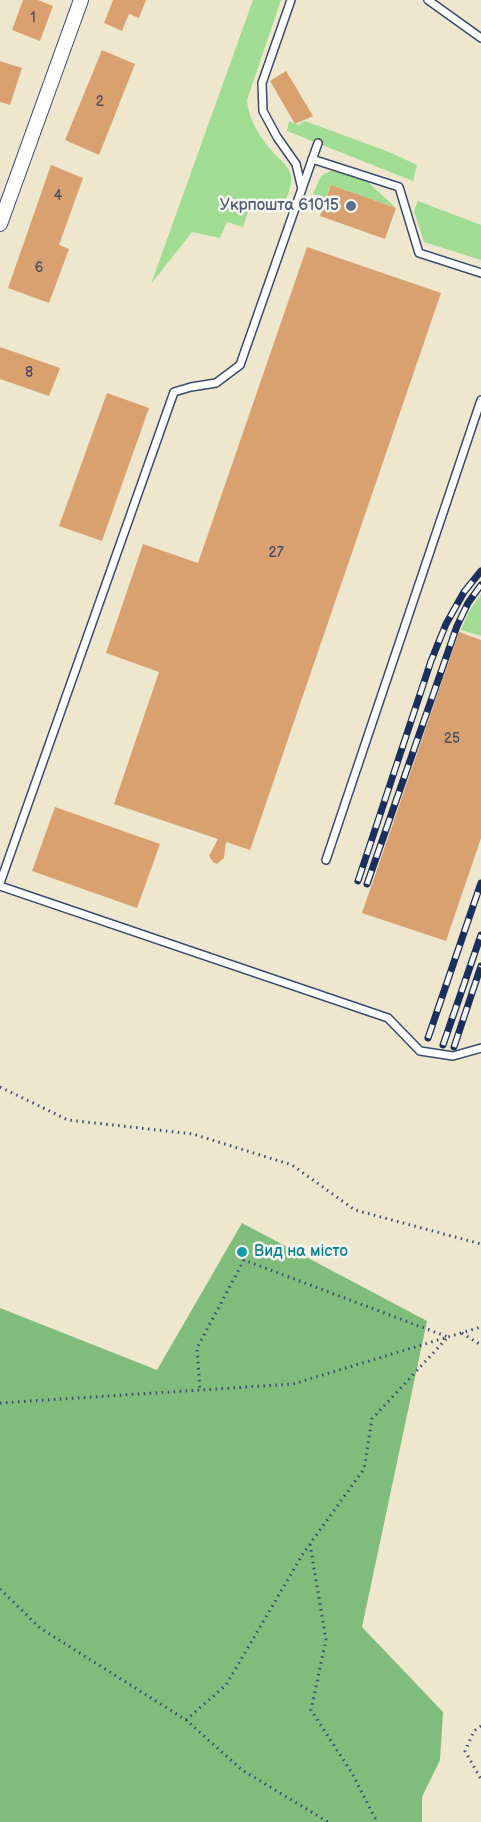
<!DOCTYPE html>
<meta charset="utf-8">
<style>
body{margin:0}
canvas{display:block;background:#eee7ce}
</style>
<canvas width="481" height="1822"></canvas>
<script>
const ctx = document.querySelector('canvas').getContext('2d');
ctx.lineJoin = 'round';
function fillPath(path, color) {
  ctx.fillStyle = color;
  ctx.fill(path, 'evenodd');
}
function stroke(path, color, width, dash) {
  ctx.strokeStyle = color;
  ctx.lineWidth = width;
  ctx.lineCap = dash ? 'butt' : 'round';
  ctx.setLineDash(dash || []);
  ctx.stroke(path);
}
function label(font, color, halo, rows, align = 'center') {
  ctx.font = font + ' "Balsamiq Sans",sans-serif';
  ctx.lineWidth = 5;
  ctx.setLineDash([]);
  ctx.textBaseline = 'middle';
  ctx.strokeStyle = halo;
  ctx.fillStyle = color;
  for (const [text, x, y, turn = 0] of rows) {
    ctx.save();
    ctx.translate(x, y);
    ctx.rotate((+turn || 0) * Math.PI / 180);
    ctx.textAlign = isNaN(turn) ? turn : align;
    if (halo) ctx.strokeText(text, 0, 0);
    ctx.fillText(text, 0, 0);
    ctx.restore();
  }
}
fillPath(new Path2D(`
 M253 0H281L247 100C248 118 259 136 271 150 278 159 289 164 291 176 293 185 286 199 282 207L249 209 243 227 227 222 220 238 192 232 151 284Z
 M289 121 298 125 305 121 389 152 417 165 413 181 287 131Z
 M332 170 368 182 396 208 331 185 326 198 313 194 321 176Z
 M418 201 481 225V260L424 242 414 211Z
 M481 594V636L461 630 468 613Z`), '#a0dd92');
fillPath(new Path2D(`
 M242 1223 427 1321 362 1627 443 1712 440 1760 422 1797V1822H0V1308L157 1370Z`), '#80bc7c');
fillPath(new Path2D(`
 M23 0H38L53 6 40 41 12 30Z
 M113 0H146L139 18 129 14 122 31 104 23Z
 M102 50 135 64 99 155 65 140Z
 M0 61 22 68 10 105 0 102Z
 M286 71 313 116 295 124 270 81Z
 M51 165 83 178 59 245 69 249 49 303 8 288Z
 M331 185 396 208 385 239 320 216Z
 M307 247 441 293 250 850 226 842 224 858 217 864 213 862 209 856 218 839 114 804 159 672 106 653 143 544 198 563Z
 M0 347 60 368 49 396 0 379Z
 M107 393 149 408 102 541 59 526Z
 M459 632 481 640V838L446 941 362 913Z
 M55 807 160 844 137 908 32 871Z`), '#daa170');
const service = new Path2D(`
 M291 0 262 83 263 111 277 137 296 164 302 189
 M428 0 481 38
 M312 159 399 187 419 253 481 273
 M326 860 481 400
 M0 883 174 392 191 387 216 383 240 365 318 143
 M0 886 388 1018 420 1051 453 1056 481 1048`);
const minor = new Path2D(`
 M0 224 81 0`);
stroke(service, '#3b4b6f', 10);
stroke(minor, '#3b4b6f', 16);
stroke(new Path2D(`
 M0 1087 68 1120 193 1134 292 1165 355 1210 481 1244
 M462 1333 481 1345
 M0 1403 293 1384 481 1327
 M310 1544 326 1640 311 1710 352 1773 377 1822
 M0 1589 40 1628 186 1720 242 1770 328 1822
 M186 1720 226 1685 304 1552 364 1469 372 1419 448 1337 244 1260 197 1348 200 1390
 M481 1726 474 1731 465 1751 481 1779`), '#3b4b6f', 3, [1.5, 4.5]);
stroke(service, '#fff', 7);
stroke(minor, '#fff', 14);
const rail = new Path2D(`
 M358 881 431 661 446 624 464 592 481 571
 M367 884 457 626 468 603 481 585
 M428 1038 481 883
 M443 1045 481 935
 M454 1047 481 966`);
stroke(rail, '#1b2f5e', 7);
stroke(rail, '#f6f6f2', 4.5, [14]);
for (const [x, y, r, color] of [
 [351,206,6,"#5c6f8a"],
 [242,1252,6,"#0f9aa8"]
]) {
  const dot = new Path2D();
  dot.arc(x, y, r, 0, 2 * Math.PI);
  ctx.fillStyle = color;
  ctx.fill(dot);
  stroke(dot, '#f6f6f2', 2);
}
label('14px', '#4b4c62', null, [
 ["1",33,18],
 ["2",100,102],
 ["4",58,196],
 ["6",39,268],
 ["8",29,373],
 ["27",276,553],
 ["25",452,739]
]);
label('16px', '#4e5e75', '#f6f6f2', [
 ["Укрпошта 61015",339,206]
], 'right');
label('16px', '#0d838f', '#f6f6f2', [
 ["Вид на місто",254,1252]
], 'left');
</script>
